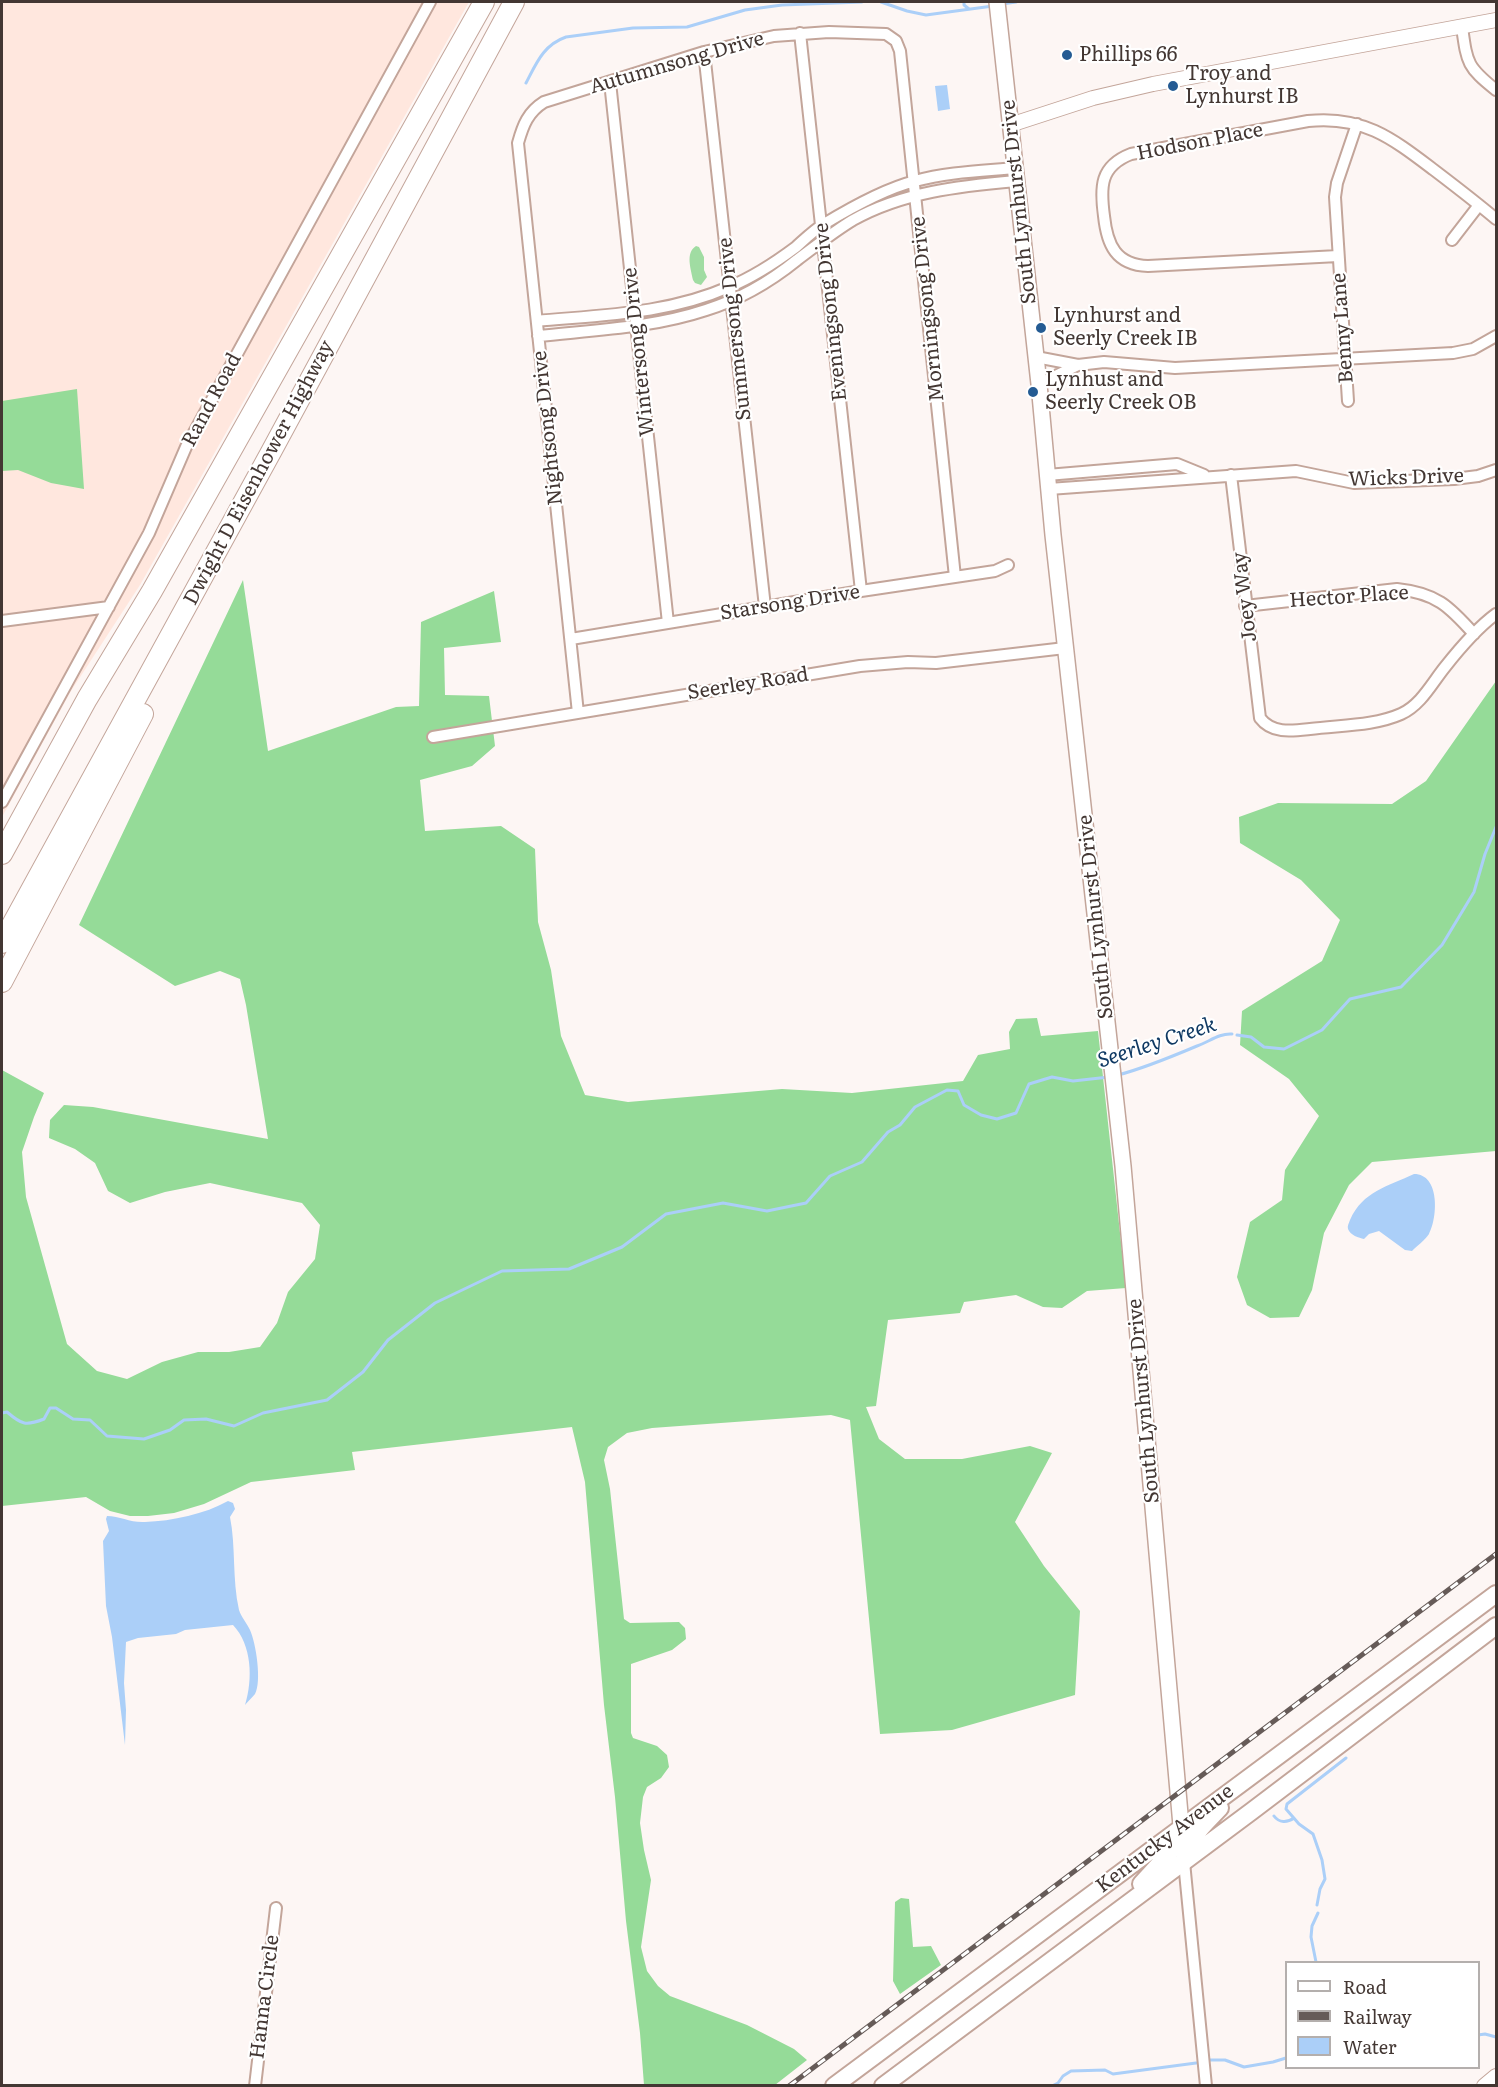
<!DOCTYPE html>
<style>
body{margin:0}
#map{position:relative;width:1498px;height:2087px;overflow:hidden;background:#fdf6f4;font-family:Literata,serif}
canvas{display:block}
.frame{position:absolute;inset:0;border:3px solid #433733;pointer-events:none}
.legend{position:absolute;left:1285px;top:1961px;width:195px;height:108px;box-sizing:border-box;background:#fff;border:2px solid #b4afad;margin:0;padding:8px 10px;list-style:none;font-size:18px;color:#433733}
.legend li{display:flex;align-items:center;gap:12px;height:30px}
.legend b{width:30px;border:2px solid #b4afad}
</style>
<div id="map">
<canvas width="1498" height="2087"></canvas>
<div class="frame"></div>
<ul class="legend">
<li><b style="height:8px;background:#fff"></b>Road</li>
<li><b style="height:8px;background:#665b58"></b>Railway</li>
<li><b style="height:16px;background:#abcff8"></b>Water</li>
</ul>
</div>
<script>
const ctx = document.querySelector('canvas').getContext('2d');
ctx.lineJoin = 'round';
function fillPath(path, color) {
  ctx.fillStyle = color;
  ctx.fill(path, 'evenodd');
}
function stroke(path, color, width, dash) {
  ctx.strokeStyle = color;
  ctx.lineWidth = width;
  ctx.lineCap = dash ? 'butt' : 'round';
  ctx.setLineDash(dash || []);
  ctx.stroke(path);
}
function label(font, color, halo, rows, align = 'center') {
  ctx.font = font + ' Literata,serif';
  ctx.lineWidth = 4.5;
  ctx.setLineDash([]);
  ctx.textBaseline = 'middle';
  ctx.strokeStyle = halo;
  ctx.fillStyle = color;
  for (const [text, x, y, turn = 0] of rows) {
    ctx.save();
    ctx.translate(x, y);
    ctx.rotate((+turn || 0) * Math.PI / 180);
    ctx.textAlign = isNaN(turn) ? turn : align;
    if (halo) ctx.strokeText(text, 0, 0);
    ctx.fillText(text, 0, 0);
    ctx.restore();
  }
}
fillPath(new Path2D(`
 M2 2H469L140 585 71 691 2 817Z`), '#ffe7de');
fillPath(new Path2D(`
 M696 246 699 247 704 257V270L707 277 701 285 695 283 693 280C691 269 685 253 696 246Z`), '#a0dca2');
fillPath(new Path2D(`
 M77 389 84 489 51 483 18 470 2 471V401Z
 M243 580 268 751 396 707 419 706 421 622 494 591 501 642 444 648 445 695 489 696 495 746 472 766 420 780 425 831 501 826 535 849 538 922 551 970 561 1036 585 1095 628 1102 782 1089 852 1093 963 1081 978 1055 1010 1049 1009 1032 1016 1019 1037 1018 1041 1036 1098 1031 1126 1288 1087 1291 1062 1308 1043 1307 1016 1295 964 1302 960 1313 888 1320 876 1406 866 1407 879 1439 905 1459H962L1030 1446 1052 1453 1015 1522 1044 1566 1080 1611 1075 1695 952 1730 880 1734 850 1420 831 1415 652 1428 627 1433 608 1447 604 1460 610 1489 624 1619 630 1623 679 1622 685 1628 686 1639 672 1650 631 1664V1733L633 1738 657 1746 667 1755 669 1767 661 1778 647 1787 643 1797 640 1823 644 1850 651 1880 641 1947 647 1971 658 1986 670 1996 747 2025 794 2049 807 2060 775 2085H644L640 2033 626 1921 615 1797 604 1705 585 1482 572 1427 352 1452 355 1470 251 1482 204 1504 174 1513 148 1516H130L110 1511 86 1497 2 1506V1070L44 1093 34 1117 22 1152 26 1197 67 1344 97 1371 127 1379 162 1362 198 1352H229L260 1347 277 1323 288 1292 315 1259 320 1225 302 1203 210 1183 165 1192 130 1203 108 1191 95 1163 75 1149 49 1138 50 1120 64 1105 93 1107 268 1139 246 1005 240 979 220 971 175 986 79 925Z
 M1496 681V1151L1372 1162 1349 1185 1324 1233 1312 1290 1299 1317 1270 1318 1247 1305 1237 1277 1250 1222 1282 1200 1285 1170 1319 1116 1289 1079 1240 1045 1242 1011 1322 961 1340 920 1301 880 1240 843 1239 817 1278 803 1392 804 1426 781Z
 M901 1898 909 1899 913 1947 931 1946 941 1965 900 1994 893 1981 895 1902Z`), '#95db98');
fillPath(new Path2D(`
 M947 85 950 109 938 111 935 86Z
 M1414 1174C1440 1174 1438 1217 1429 1234 1425 1240 1417 1246 1412 1251L1405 1250 1379 1231 1369 1234 1364 1239C1359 1238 1350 1235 1348 1229 1347 1226 1349 1223 1350 1220 1363 1191 1387 1187 1414 1174Z
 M228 1501 233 1503 235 1509 230 1517C236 1547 232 1579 239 1610 241 1617 247 1623 250 1630 256 1643 262 1682 255 1694 252 1698 248 1701 245 1705 253 1679 252 1645 233 1625L185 1630 176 1634 138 1638 126 1642 124 1683 126 1710 125 1745 112 1637 106 1606 103 1541 109 1531 106 1519 107 1516C120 1516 131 1523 145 1522 172 1521 205 1514 228 1501Z`), '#abcff8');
stroke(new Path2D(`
 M881 2 907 11 926 15 993 6
 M964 2V5L969 9
 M1002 4 1016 2
 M526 83C536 64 543 45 566 37L633 28 687 27 745 10 782 5 862 2
 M1237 1035 1251 1037 1264 1047 1284 1049 1322 1030 1350 999 1401 987 1442 945 1474 892 1485 854 1496 827
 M1118 1075C1145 1068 1171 1057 1197 1046 1209 1042 1219 1033 1232 1034
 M2 1413 7 1412C22 1425 26 1426 44 1419L50 1408H56L73 1419 90 1420 107 1436 144 1439 170 1430 184 1420 206 1419 234 1426 263 1413 327 1400 363 1372 388 1340 435 1303 502 1271 569 1269 622 1247 666 1214 723 1203 767 1211 806 1203 830 1176 862 1162 888 1132 900 1125 915 1107 947 1090 958 1091 964 1105 981 1115 997 1119 1016 1113 1029 1084 1052 1077 1073 1081 1109 1077
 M1274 1816C1279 1823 1287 1823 1294 1818
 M1317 1905 1320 1889 1325 1879 1322 1860 1313 1834 1299 1824 1286 1809 1287 1804 1346 1758
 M1316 1962 1311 1937 1312 1926 1318 1913
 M1478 2035 1485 2034 1496 2037
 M1210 2060H1225L1244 2067 1273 2062 1286 2058
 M1052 2086 1058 2083 1063 2076 1071 2071 1105 2070 1113 2074 1196 2063`), '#abcff8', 3);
const minor = new Path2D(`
 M1462 27C1467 63 1467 67 1496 90
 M800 33 861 591
 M704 52 765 607
 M610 82 668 623
 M1452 240 1479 205
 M1338 256 1148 266C1116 265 1107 245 1104 216 1100 187 1100 166 1131 154L1308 121C1363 115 1393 139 1434 170 1455 186 1476 202 1496 219
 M537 321C602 315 668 314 729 287 753 277 776 262 796 247 805 239 814 230 824 224 852 207 884 189 915 181 947 172 982 171 1015 168
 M538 336C594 330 652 328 706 310 738 300 771 281 797 260 816 246 833 232 853 220 903 192 960 186 1016 181
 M1036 357 1078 365 1104 362 1175 368 1453 353 1473 349 1496 336
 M1039 384 1078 365
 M1348 401 1335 197 1337 183 1357 124
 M1047 475 1177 464 1204 475
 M1231 475 1260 718C1272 734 1292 731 1310 729 1340 725 1374 726 1401 714 1421 705 1432 683 1445 667 1460 648 1477 628 1496 614
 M1049 489 1296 471 1354 483 1454 479 1478 476 1496 470
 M1245 606 1397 589C1436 593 1449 606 1474 634
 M2 621 109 607
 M571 639 861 591 995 571 1008 565
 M578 713 518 143C523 125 528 112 544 102L704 52 774 36 829 32 886 34 896 41 900 51 955 577
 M433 737 860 666 908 662 936 663 1065 648
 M2 802 149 533 186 447 430 2
 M1184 1862 1206 2086
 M255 2086 276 1908`);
const tertiary = new Path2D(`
 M1010 125 1093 98 1153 84 1496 20
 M1484 2086 1496 2076`);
const secondary = new Path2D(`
 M997 2 1039 384 1053 535 1123 1166 1182 1837`);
const primary = new Path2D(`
 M1184 1862C1187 1839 1205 1824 1220 1808
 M1141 1884 1173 1849 1181 1827
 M834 2086 1496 1594
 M883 2086 1252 1811 1496 1626`);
const motorway = new Path2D(`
 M2 854 87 699 152 591 484 2
 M2 943 271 452 514 2
 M2 982 143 714`);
stroke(minor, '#c3a59a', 14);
stroke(tertiary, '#c3a59a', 16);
stroke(secondary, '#c3a59a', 18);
stroke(primary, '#c3a59a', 20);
stroke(motorway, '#c3a59a', 22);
stroke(minor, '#fff', 10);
stroke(tertiary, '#fff', 14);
stroke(secondary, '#fff', 15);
stroke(primary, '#fff', 16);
stroke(motorway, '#fff', 20);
const rail = new Path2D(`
 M789 2086 1496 1554`);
stroke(rail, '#665b58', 5);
stroke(rail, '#fff', 3, [9]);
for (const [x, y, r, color] of [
 [1067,55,6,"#245b93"],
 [1173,86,6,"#245b93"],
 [1041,328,6,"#245b93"],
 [1033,392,6,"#245b93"]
]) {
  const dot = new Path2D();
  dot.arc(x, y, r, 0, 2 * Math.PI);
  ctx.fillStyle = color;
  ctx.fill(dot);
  stroke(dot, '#fff', 2);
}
label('20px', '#433733', '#fff', [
 ["Phillips 66",1079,55],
 ["Troy and",1185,74],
 ["Lynhurst IB",1185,97],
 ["Lynhurst and",1053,316],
 ["Seerly Creek IB",1053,339],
 ["Lynhust and",1045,380],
 ["Seerly Creek OB",1045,403]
], 'left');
label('20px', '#433733', '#fff', [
 ["Autumnsong Drive",677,63,-16],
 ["Hodson Place",1200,142,-11],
 ["South Lynhurst Drive",1019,202,-96],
 ["Morningsong Drive",928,309,-96],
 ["Eveningsong Drive",831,312,-96],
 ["Benny Lane",1343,328,-94],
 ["Summersong Drive",735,329,-96],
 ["Wintersong Drive",639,352,-96],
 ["Rand Road",212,400,-62],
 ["Nightsong Drive",548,428,-96],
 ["Dwight D Eisenhower Highway",259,473,-62],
 ["Wicks Drive",1406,478,-2],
 ["Joey Way",1245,597,-97],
 ["Hector Place",1349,597,-4],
 ["Starsong Drive",790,603,-9],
 ["Seerley Road",748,684,-9],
 ["South Lynhurst Drive",1096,917,-96],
 ["South Lynhurst Drive",1144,1401,-95],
 ["Kentucky Avenue",1165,1839,-37],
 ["Hanna Circle",265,1997,-83]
]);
label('italic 21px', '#0f3963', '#fff', [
 ["Seerley Creek",1157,1043,-18]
]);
</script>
